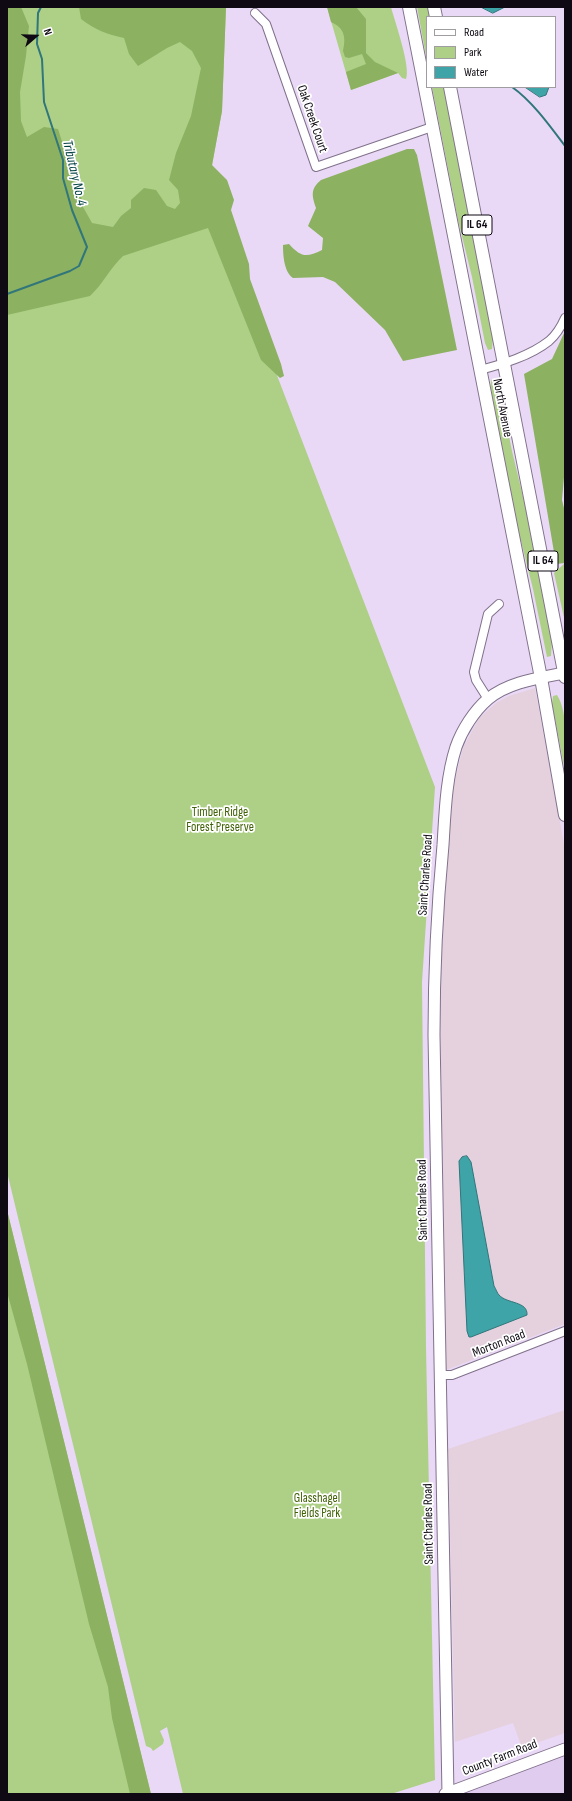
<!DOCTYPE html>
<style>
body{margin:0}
#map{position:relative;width:572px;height:1801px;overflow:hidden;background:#e9d9f6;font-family:"Sofia Sans Condensed",sans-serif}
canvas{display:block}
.frame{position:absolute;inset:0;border:8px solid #0e0912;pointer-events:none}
.legend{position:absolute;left:426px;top:16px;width:130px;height:72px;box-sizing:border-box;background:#fff;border:1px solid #9f9da0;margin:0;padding:5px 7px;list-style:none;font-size:12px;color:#0e0912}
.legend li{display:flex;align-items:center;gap:8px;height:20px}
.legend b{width:20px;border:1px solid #9f9da0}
.north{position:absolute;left:16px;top:16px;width:40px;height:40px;-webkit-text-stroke:3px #fff;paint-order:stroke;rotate:70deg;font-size:11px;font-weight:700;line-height:16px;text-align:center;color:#0e0912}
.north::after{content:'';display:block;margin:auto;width:14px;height:18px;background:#0e0912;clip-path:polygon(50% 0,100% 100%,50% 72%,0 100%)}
</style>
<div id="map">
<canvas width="572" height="1801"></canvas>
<div class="frame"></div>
<ul class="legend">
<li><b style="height:5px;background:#fff"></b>Road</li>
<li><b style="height:11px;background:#add086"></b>Park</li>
<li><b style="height:11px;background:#3fa4a7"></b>Water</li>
</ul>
<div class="north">N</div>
</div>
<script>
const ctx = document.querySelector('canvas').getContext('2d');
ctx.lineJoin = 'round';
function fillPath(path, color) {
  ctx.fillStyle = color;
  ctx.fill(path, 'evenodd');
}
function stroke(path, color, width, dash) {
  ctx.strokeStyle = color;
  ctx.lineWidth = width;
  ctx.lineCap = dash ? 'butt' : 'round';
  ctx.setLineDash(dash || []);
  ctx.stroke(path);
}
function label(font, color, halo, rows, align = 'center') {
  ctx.font = font + ' "Sofia Sans Condensed",sans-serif';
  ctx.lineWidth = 3.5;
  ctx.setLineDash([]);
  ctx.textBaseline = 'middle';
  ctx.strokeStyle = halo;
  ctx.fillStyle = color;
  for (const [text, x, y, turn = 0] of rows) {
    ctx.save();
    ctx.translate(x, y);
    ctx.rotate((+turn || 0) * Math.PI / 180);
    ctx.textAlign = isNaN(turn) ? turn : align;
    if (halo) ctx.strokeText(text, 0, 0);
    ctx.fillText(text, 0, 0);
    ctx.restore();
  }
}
fillPath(new Path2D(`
 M565 1752V1794H454Z`), '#e0ccef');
fillPath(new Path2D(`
 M535 688 565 849V1324L446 1370 439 949 452 791 463 748 479 718 496 703 509 696Z
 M565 1410V1733L522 1748 513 1723 455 1742 448 1449Z`), '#e5d0de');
fillPath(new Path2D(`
 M7 7H226L222 111 207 193 435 787 422 982 426 1347 435 1780 391 1794H183L167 1727 160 1731 164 1740 163 1744 153 1751 151 1748 146 1746 7 1172Z
 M327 7H391C395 22 411 67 406 79L402 78 398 73 351 90Z
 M417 7H429L431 17H427V61Z
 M432 87H444L493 338 492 349 488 350 485 343 472 277 458 220Z
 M495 379 499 386 512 451 527 513 552 640 551 656 547 657 533 589 518 529 491 389V380Z
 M565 563V622L554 573Z
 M557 695C569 714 565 749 565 771L552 704 553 696Z
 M7 1210 151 1794H7Z`), '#add086');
fillPath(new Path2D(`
 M7 7H21L29 26 26 56 20 92 21 121 27 137 44 127 58 129 67 157 79 184 83 207 92 223 113 227 121 216 131 208V200L144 188 156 190 167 206 175 209 180 203 178 190 169 180 176 153 191 116 201 68 192 51 180 42 167 48 138 66 129 54 124 38C107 34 95 30 81 19L79 7H226L222 111 212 165 227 180 234 200 231 210 249 264 250 279 281 364 284 376 280 378 261 360 208 228 123 256C110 268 103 284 90 296L7 315Z
 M327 7H356L366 19V53L375 62 398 73 351 90 346 72 366 64 362 54 349 58 345 57 343 51C346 38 345 28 331 22Z
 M407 149H414L417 155 457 350 403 361 385 330 335 282 323 277 293 278C284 272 283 255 283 245L289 244C301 257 306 258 322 250L323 238 308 226 316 208C312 196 310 189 321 180Z
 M565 331V466L562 500 565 512V563L556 564 524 374 552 359Z
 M7 1210 151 1794H130L112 1718 108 1687 89 1624 27 1364 7 1292Z`), '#8cb161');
const water = new Path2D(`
 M481 7H505L493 13Z
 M525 87H549L546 95 540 97Z
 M467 1156 471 1162 494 1286C496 1289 497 1293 499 1295 507 1304 528 1301 527 1315L471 1337H469L467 1331 459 1161 462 1157Z`);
fillPath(water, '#3fa4a7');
stroke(water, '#30767a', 1);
stroke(new Path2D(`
 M512 87C532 101 550 126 565 146
 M7 294 70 271 79 266 87 247 72 210 63 178V160L44 102 42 59 37 44 38 13 41 7`), '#30767a', 2);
const street = new Path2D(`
 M255 13 266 24 316 167 432 127
 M480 370C503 364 530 356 549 341 556 335 561 327 565 318
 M488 699 476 680 474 672 488 614 499 604
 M440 1375H452L565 1331`);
const secondary = new Path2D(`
 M445 1794 565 1749
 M448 1794 434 1035C434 972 437 909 443 845 445 813 446 778 456 747 462 730 474 711 488 699 508 682 539 678 564 673`);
const primary = new Path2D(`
 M409 7 541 678 565 815
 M434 7 436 17
 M450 87 565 677`);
stroke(street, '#80718b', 10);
stroke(secondary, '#80718b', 13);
stroke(primary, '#80718b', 14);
stroke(street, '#fff', 8);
stroke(secondary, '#fff', 11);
stroke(primary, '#fff', 12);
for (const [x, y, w] of [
 [477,225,30],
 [543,561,30]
]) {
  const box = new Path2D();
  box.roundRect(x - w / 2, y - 10, w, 20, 3);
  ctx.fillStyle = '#fff';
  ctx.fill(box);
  stroke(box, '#0e0912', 1);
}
label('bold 12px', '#0e0912', null, [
 ["IL 64",477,225],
 ["IL 64",543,561]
]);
label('13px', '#0e0912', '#fff', [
 ["Oak Creek Court",312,119,71],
 ["North Avenue",502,408,79],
 ["Saint Charles Road",426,875,-86],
 ["Saint Charles Road",423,1200,-91],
 ["Morton Road",499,1344,-21],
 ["Saint Charles Road",429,1524,-91],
 ["County Farm Road",500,1758,-21]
]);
label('13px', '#406106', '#fff', [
 ["Timber Ridge",220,813],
 ["Forest Preserve",220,828],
 ["Glasshagel",317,1499],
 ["Fields Park",317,1514]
]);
label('italic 14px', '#003f41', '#fff', [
 ["Tributary No. 4",74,173,77]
]);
</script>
